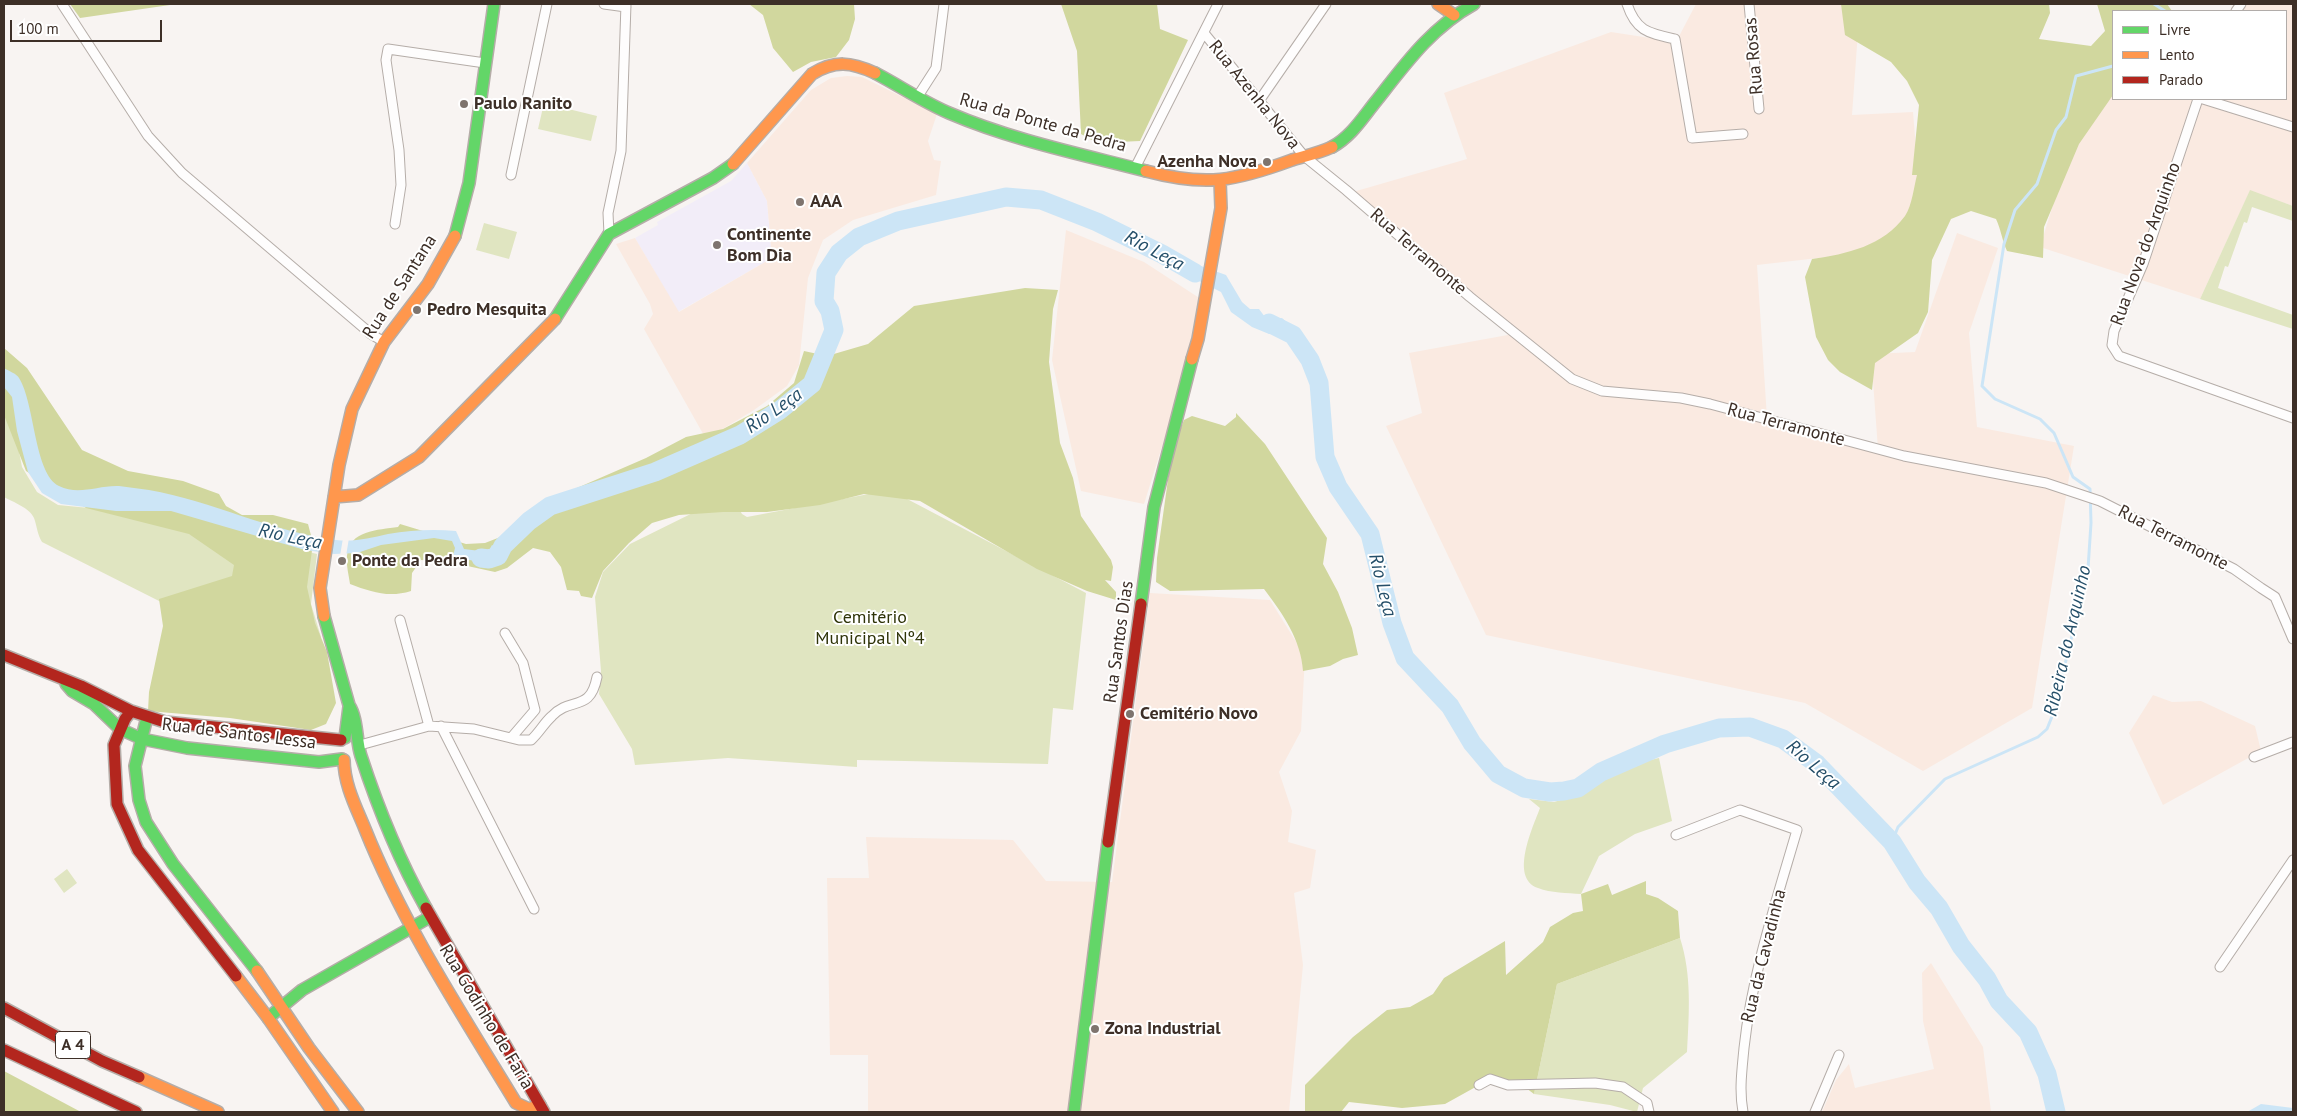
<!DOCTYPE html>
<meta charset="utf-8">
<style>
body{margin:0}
#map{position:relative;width:2297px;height:1116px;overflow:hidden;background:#f8f4f2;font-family:"PT Sans",sans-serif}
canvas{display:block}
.frame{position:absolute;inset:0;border:5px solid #3d2f27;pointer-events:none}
.legend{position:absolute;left:2112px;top:10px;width:175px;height:90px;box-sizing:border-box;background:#fff;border:1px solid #b1aca9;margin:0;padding:6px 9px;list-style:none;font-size:15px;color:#3d2f27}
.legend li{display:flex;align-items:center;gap:10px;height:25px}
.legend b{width:25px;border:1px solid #b1aca9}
.scale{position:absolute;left:10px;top:20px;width:152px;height:22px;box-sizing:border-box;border:2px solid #3d2f27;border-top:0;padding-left:6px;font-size:15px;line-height:18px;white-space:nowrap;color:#3d2f27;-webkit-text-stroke:4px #fff;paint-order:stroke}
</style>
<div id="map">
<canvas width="2297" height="1116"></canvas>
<div class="frame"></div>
<ul class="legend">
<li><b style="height:6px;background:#63d668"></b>Livre</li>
<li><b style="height:6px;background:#ff974d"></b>Lento</li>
<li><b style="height:6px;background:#b3261e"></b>Parado</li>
</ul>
<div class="scale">100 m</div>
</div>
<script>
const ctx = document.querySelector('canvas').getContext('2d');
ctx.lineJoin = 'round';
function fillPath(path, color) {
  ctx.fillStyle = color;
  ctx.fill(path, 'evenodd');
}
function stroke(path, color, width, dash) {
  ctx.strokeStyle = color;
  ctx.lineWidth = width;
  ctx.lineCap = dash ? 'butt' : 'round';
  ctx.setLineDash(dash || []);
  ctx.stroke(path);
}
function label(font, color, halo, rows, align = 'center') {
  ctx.font = font + ' "PT Sans",sans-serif';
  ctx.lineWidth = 4;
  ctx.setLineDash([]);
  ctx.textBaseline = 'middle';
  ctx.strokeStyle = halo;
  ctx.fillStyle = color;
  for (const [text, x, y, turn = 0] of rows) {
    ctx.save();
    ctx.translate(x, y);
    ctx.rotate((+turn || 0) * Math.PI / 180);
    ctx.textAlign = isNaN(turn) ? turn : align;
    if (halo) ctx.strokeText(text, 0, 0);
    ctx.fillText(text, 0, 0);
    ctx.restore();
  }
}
fillPath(new Path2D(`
 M747 163 767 201 772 258 678 312 635 238 658 225 657 222 731 181Z`), '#f2edf8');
fillPath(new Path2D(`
 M1696 4H1860L1852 115 1913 112 1924 246 1757 265 1767 418 1878 449 1871 354 1915 352 1957 233 1998 248 1969 333 1977 427 2074 446 2032 708 1923 771 1805 703 1486 635 1386 426 1422 413 1409 353 1513 334 1346 194 1467 159 1444 93 1611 32 1676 42Z
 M2246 4H2293V206L2250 191 2200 299 2040 247 2086 98 2113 80V99H2286V11H2240Z
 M847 76 862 77 937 114 928 141 934 160 941 161 936 195 853 220 823 240 808 278 799 365 787 386 754 410 706 439 644 329 653 314 650 304 616 244 635 238 679 312 772 258 767 201 747 163 811 90 831 78Z
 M1066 230 1144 262 1207 303 1144 504 1081 491 1052 360Z
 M1150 593 1270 600 1305 656 1301 731 1279 772 1292 811 1288 842 1316 850 1310 888 1294 893 1303 965 1289 1112H868V1055H830L827 878H869L866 837 1013 840 1046 881 1112 882Z
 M2153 695 2172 702 2201 701 2255 726 2261 751 2163 805 2129 733Z
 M1931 963 1983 1047 1991 1112H1822L1836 1080 1849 1064 1855 1088 1934 1069 1923 1021 1922 973Z`), '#faeae1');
fillPath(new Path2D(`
 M544 103 597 116 591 141 538 129Z
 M2250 190 2293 206V221L2252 207 2247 223 2244 222 2228 267 2225 266 2218 288 2293 315V329L2200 299Z
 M484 223 517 232 509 259 476 250Z
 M4 394 9 400 22 467 37 492 58 505 162 515 317 554 311 604 321 637 316 647 165 604 42 542C37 534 37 526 34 518 30 508 13 502 4 497Z
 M890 490 1086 593 1073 710 1053 708 1048 764 857 760V767L728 758 635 765 632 749 599 694 601 671 595 597 603 572 630 544 731 494 742 514 747 517Z
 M1659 758 1672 821 1635 834 1599 856 1581 894C1567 893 1551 893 1538 888 1509 878 1533 827 1540 808L1529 799 1554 802 1578 795 1630 765Z
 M67 869 77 883 64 893 54 879Z
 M1680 938C1692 975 1689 1013 1687 1052L1643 1088 1637 1112 1610 1105 1534 1094 1557 984Z`), '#e0e5c1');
fillPath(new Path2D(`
 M70 4H177L80 18Z
 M749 4H854L855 19 849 40 836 57 811 62 793 72 773 48 763 15Z
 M1061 4H1157L1160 29 1188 40 1140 141 1097 143 1081 134 1077 51Z
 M1841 4H2049L2050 13 2039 39 2091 46 2105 31 2097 4H2167L2172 11H2113V95L2079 144 2044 227 2043 258 2007 251C2002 240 2001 230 1996 219L1971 211 1951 219 1932 260 1928 312 1918 333 1875 363 1872 390 1840 372 1828 360 1816 337 1805 277 1812 259C1847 254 1883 246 1905 216 1912 206 1914 186 1917 175H1912L1919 105 1907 81 1891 62 1845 35Z
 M1025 288 1058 290 1053 309 1049 362 1060 443 1073 478 1081 516 1111 560 1113 567 1111 581 1105 580 1116 592V600L1087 591 1037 569 920 501 864 494 820 505 767 512H723L679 515 652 523 629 543 603 571 592 598 581 596 579 591 567 590 561 567 550 552 533 548 507 568 495 572 449 562 421 560 412 573 411 591C389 598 371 592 350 584 349 576 346 565 347 556 349 530 378 530 398 527L400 524 466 544 485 543 508 534 527 525 543 506 570 491 646 458 686 437 723 429 767 406 794 383 804 351 827 356 868 344 914 306Z
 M4 348 27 368 82 450 128 471 183 481 219 494 226 506 242 515H273L308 524 313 543 307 587 315 623 327 652 336 703 326 724 311 730 230 718 148 711 149 692 163 626 159 599 232 576 234 565 189 534 86 508 26 471 4 415Z
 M1236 413 1265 444 1327 538 1323 564 1338 592 1352 628 1358 655 1343 659 1330 666 1303 671C1301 640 1283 614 1264 589L1170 591 1156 582 1157 558 1172 451 1184 420 1192 416 1225 426 1236 417Z
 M1646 881V894L1658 898 1678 911 1680 938 1557 984 1534 1094 1522 1085 1490 1079 1445 1104 1402 1108 1349 1102 1341 1112H1305V1085L1353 1037 1387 1010 1410 1007 1433 994 1444 978 1505 941 1506 975 1543 942 1550 927 1573 913 1583 911 1581 894 1608 884 1612 895Z
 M4 1071 81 1112H4Z`), '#d1d79e');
fillPath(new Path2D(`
 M1176 257 1226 275 1242 302 1250 309H1259L1268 321 1282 318 1293 328 1290 336 1278 331 1269 334 1252 327 1231 312 1221 292 1173 268Z
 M4 368C9 371 17 374 19 378 35 403 34 474 59 486 79 496 98 485 119 486 129 487 139 489 149 490 212 501 272 532 336 540 355 542 370 538 388 534 411 530 434 529 456 531L464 549 488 552 492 545 507 553 495 566 453 556 455 548 452 541 434 538 381 545 357 553 334 554 305 550 171 511H116L61 504 42 493 28 472 17 431 12 397 4 387Z
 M2261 1104 2293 1108V1112H2247Z`), '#cce5f6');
fillPath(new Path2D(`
 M343 538H349L346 556H340Z`), '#f8f4f2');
stroke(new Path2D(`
 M2154 4 2165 11
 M1892 842 1898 827 1945 779 2038 737 2047 729 2053 714 2088 569 2091 523 2090 489 2073 477 2054 433 2040 419 1995 399 1982 386 2004 244 2015 210 2037 184 2056 130 2066 117 2076 76 2113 66`), '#cce5f6', 3);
stroke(new Path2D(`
 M1269 323 1293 335 1310 360 1319 383 1325 457 1338 487 1370 534 1392 623 1405 658 1450 706 1472 743 1498 774 1524 788 1550 792 1564 791 1578 788 1601 772 1665 744 1719 728 1750 727 1783 739 1817 764 1892 842 1917 882 1939 908 1961 946 1987 979 1999 1001 2028 1032 2047 1074 2056 1112
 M481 558 489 559 498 556 503 546 529 521 550 506 655 472 740 435 780 410 812 384 834 330 830 311 824 301 826 273 839 253 859 237 898 221 1006 197 1041 200 1097 222 1162 254 1195 273`), '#cce5f6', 19);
const street = new Path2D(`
 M62 4 148 136 182 173 371 334 384 342
 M604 4 626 7
 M1627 4C1636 31 1648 33 1675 39L1692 138 1743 134
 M1749 4 1759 109
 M2236 11 2241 4
 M1204 33 1304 156 1346 190 1470 297 1572 379 1602 391 1681 398 1710 404 1904 456 2046 483 2100 501 2234 569 2261 588 2275 597 2293 639
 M918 96 936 68 944 4
 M2198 99 2143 264 2114 331 2112 345 2119 356 2293 418
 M2203 99 2293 127
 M1259 101 1326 4
 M1135 168 1218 4
 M511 175 547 4
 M395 224 401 185 399 150 386 60 388 49 485 63
 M609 234 608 213 621 151 626 4
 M400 620 429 726
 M505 633 523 663 535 710 511 738
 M441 726 534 909
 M360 745 429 726 474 729 519 740H531C539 733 544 723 552 716 571 696 590 713 597 677
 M2254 757 2293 742
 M1676 835 1740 810 1797 830C1776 902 1752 974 1744 1048 1742 1070 1739 1090 1743 1112
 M2220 967 2293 860
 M1479 1085 1490 1079 1508 1085 1595 1083 1623 1087 1647 1103 1649 1112
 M1815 1112 1839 1055`);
const fast = new Path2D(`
 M875 73C900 86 923 102 949 113 1012 140 1080 154 1146 171
 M1332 147C1352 136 1363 117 1377 100 1406 63 1432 27 1474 4
 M455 236 469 183 494 4
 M555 319 609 234 713 178 733 164
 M1141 604 1154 507 1192 359
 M324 616 349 705C358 719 356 741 361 756 378 808 399 860 426 908
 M66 684 72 691 94 704 120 729 142 739 187 748 319 762 342 759
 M147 717 135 766 139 800 146 822 173 864 257 971
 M345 738 349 707
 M268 1018 302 990 430 917
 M1074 1112 1108 842`);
const slow = new Path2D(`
 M1438 4 1454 15
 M733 164 812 74C835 60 851 62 875 73
 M1146 171C1206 187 1235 181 1292 160 1305 156 1319 153 1332 147
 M1192 359 1198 339 1221 208 1220 181
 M334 497 358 495 419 457 555 319
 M324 616 320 588 339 465 352 409 384 342 428 284 455 236
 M344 760C344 784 356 807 365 829 404 926 462 1014 516 1103L529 1109 540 1105
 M257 971 309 1048 358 1112
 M236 976 268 1018 333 1112
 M139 1077 218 1112`);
const jam = new Path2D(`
 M4 655 81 686 131 711 165 722 341 740
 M131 711 125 719 114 745 117 804 138 850 236 976
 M1108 842 1141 604
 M426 908 544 1112
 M4 1008 102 1061 139 1077
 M4 1050 136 1112`);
stroke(street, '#b5ada8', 11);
stroke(fast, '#b5ada8', 14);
stroke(slow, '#b5ada8', 14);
stroke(jam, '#b5ada8', 14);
stroke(street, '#fefdfd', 9);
stroke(fast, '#63d668', 11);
stroke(slow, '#ff974d', 11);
stroke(jam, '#b3261e', 11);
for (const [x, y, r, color] of [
 [464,104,5,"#7e746e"],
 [1267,162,5,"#7e746e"],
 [800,202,5,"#7e746e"],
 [717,245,5,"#7e746e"],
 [417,310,5,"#7e746e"],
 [342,561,5,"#7e746e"],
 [1130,714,5,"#7e746e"],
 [1095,1029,5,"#7e746e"]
]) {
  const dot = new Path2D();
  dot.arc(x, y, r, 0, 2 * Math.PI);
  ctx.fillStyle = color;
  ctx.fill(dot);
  stroke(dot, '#fff', 2);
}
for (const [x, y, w] of [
 [73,1045,35]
]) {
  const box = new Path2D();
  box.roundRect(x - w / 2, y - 13.5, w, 27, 4);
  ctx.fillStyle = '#fff';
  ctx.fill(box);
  stroke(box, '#3d2f27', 1);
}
label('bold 16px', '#3d2f27', null, [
 ["A 4",73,1045]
]);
label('18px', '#3d2f27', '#fff', [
 ["Rua Rosas",1754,56,-95],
 ["Rua Azenha Nova",1254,95,51],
 ["Rua da Ponte da Pedra",1043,123,16],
 ["Rua Nova do Arquinho",2146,244,-70],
 ["Rua Terramonte",1418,252,41],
 ["Rua de Santana",400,287,-57],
 ["Rua Terramonte",1786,425,15],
 ["Rua Terramonte",2173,538,27],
 ["Rua Santos Dias",1119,642,-82],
 ["Rua de Santos Lessa",239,734,7],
 ["Rua da Cavadinha",1764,956,-76],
 ["Rua Godinho de Faria",486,1017,59]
]);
label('bold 18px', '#3d2f27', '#fff', [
 ["Paulo Ranito",474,104],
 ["Azenha Nova",1257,162,"right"],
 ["AAA",810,202],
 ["Continente",727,235],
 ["Bom Dia",727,256],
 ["Pedro Mesquita",427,310],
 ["Ponte da Pedra",352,561],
 ["Cemitério Novo",1140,714],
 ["Zona Industrial",1105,1029]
], 'left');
label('18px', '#2e3307', '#fff', [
 ["Cemitério",870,618],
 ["Municipal Nº4",870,639]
]);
label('italic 19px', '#254f69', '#fff', [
 ["Rio Leça",1154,251,28],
 ["Rio Leça",774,411,-35],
 ["Rio Leça",290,537,12],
 ["Rio Leça",1382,585,76],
 ["Ribeira do Arquinho",2068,641,-77],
 ["Rio Leça",1813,765,41]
]);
</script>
